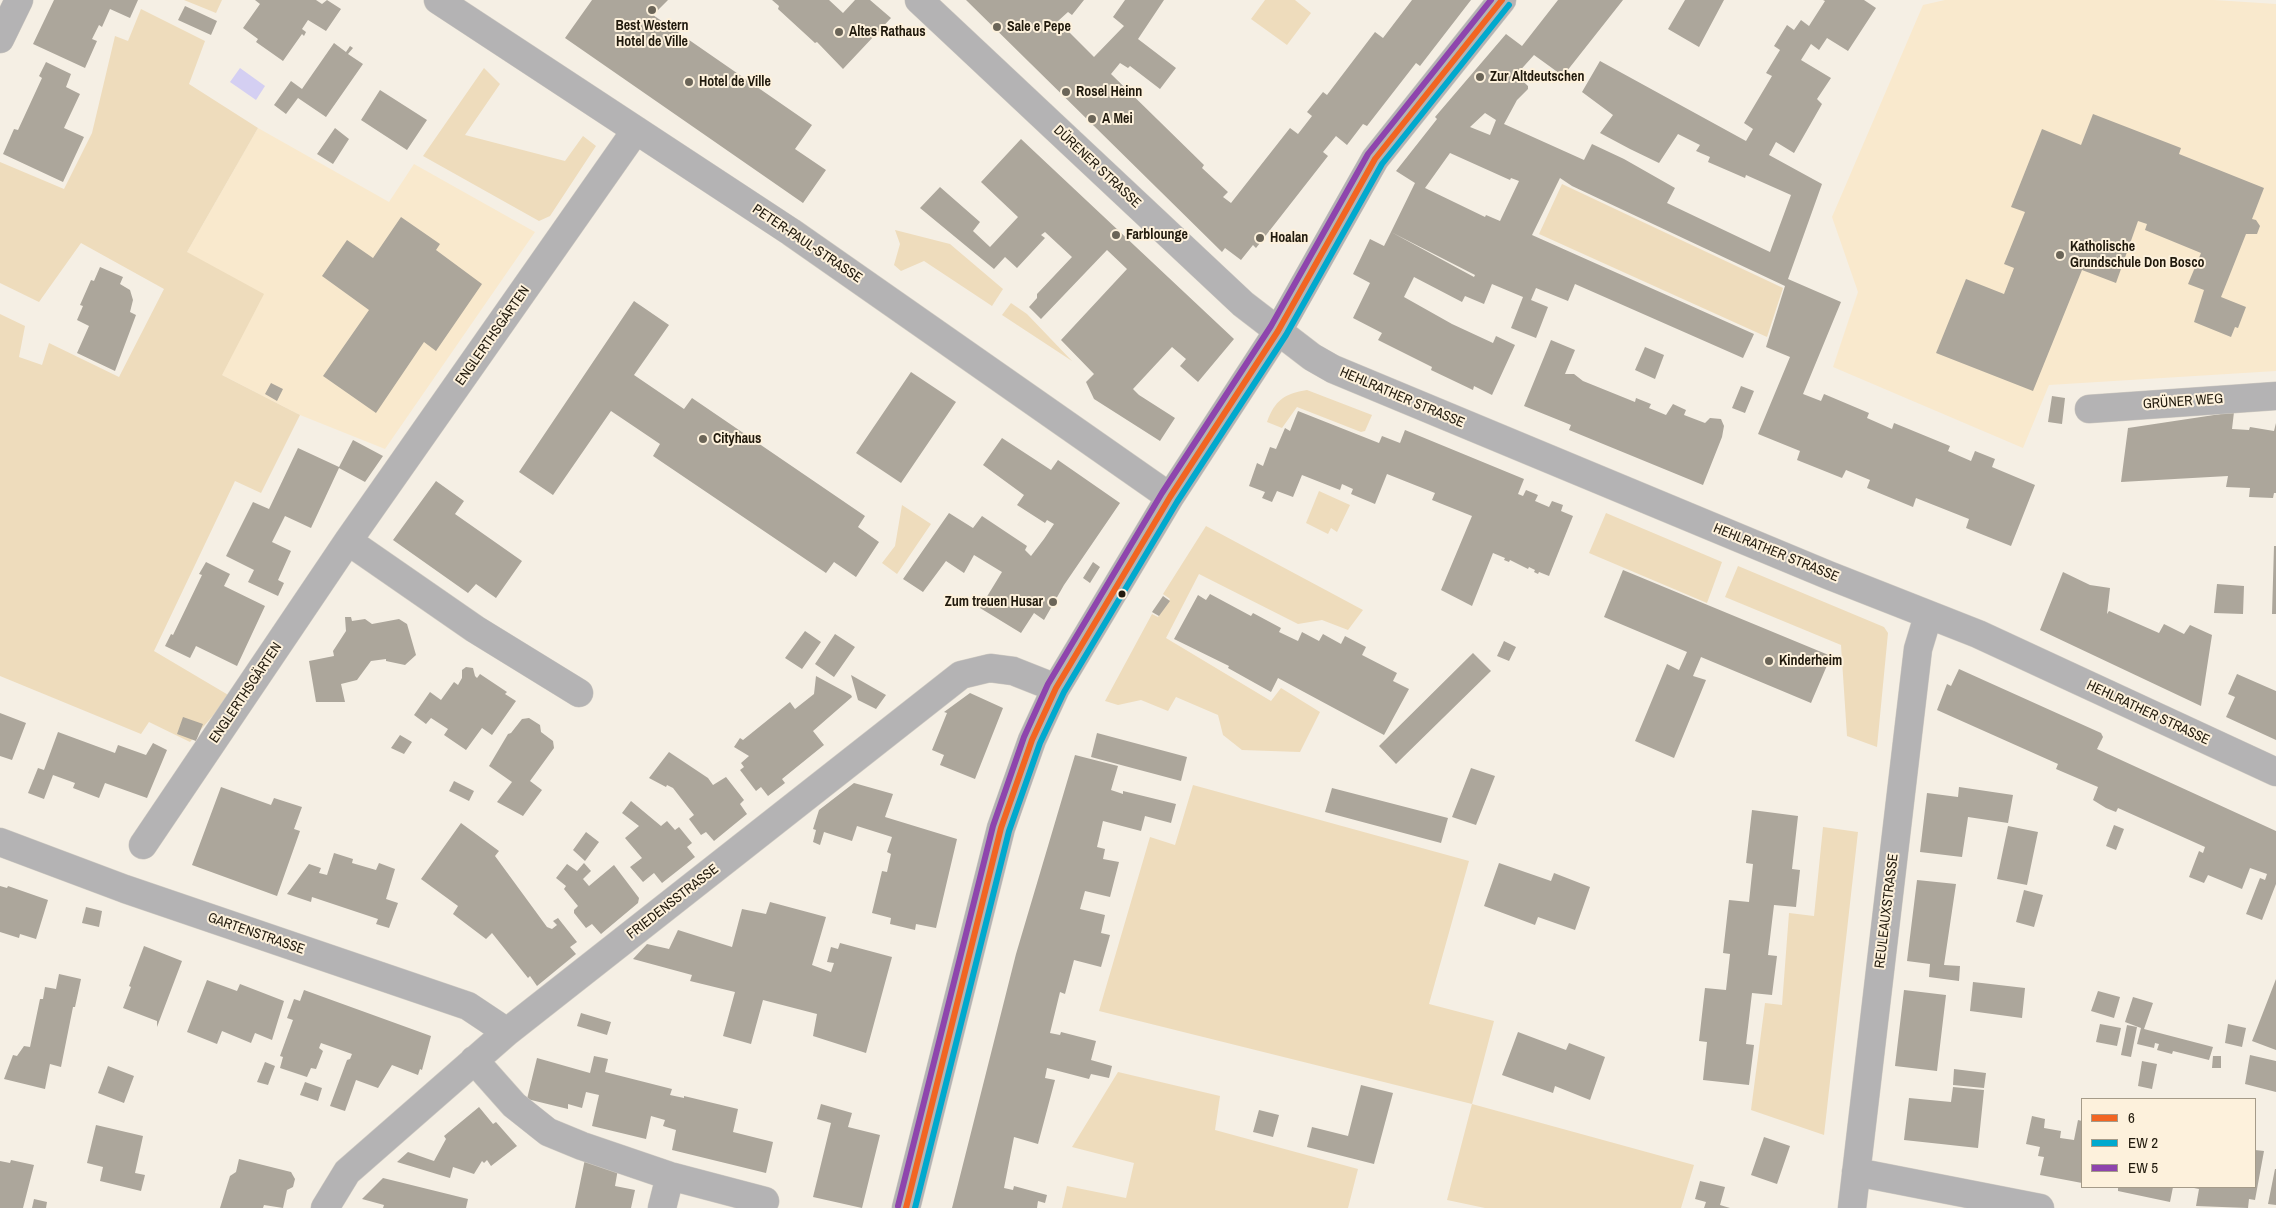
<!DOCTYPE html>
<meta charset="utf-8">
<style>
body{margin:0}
#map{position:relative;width:2276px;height:1208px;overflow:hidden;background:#f5efe4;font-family:"Archivo Narrow",sans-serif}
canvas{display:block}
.legend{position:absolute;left:2081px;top:1098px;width:175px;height:90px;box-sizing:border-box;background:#fdf1dc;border:1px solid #a59b89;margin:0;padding:6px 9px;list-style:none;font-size:15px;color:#211a0d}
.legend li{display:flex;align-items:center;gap:10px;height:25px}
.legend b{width:25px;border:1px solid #a59b89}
</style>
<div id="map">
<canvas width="2276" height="1208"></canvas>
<ul class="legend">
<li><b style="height:6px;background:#f26522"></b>6</li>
<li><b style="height:6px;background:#00a9ce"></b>EW 2</li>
<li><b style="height:6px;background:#8e44ad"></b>EW 5</li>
</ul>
</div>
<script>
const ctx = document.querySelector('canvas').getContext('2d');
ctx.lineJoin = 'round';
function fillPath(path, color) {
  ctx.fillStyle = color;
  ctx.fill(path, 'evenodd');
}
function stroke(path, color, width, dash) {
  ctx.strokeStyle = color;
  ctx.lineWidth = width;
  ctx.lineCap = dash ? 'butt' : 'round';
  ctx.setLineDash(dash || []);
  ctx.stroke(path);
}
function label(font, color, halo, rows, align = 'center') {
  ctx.font = font + ' "Archivo Narrow",sans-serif';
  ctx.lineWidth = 4;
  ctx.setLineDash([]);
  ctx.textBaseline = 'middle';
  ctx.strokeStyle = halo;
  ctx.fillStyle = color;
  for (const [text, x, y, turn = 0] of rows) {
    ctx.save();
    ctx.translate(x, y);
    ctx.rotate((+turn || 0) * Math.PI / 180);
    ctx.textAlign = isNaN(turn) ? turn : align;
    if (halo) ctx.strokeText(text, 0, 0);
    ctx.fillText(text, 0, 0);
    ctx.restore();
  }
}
fillPath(new Path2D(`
 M1945 0H2214L2276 4V371L2049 385 2023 448 1833 367 1858 292 1832 217 1923 5Z
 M258 128 389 202 414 164 535 232 385 449 300 415 222 375 187 252Z`), '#f9e9cd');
fillPath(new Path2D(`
 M184 0H222L216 13Z
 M1265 0H1295L1311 13 1287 45 1251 19Z
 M141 9 205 41 189 84 258 128 187 252 264 294 222 375 300 415 261 493 235 481 154 651 230 696 190 742 149 722 141 734 0 676V314L25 326 19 357 42 365 49 343 119 377 164 289 81 243 39 302 0 283V162L64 189 92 133 115 36 128 41Z
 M484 68 500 84 465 135 565 161 583 136 596 146 550 216 539 221 423 156Z
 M1562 184 1783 288 1767 337 1539 234Z
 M895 230 950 244 1003 289 992 306 924 261 901 271 894 265 900 244Z
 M1011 303 1027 314 1072 361 1002 315Z
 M1307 390 1372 415 1365 431 1361 432 1297 407 1282 428 1267 422C1275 400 1284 394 1307 390Z
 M1319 491 1350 505 1337 532 1331 528 1328 534 1306 523Z
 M902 505 931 524 897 574 882 563 895 546Z
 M1606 513 1722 562 1707 603 1589 553Z
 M1206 526 1363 610 1348 630 1322 620 1298 624 1199 574 1166 638 1271 701 1281 688 1320 712 1300 752 1242 750 1223 735 1218 715 1176 697 1168 711 1141 700 1118 705 1105 701 1152 614 1158 617 1170 599 1163 594Z
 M1738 566 1884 627 1888 633 1877 747 1847 736 1841 645 1725 597Z
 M1193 785 1469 861 1429 1004 1494 1021 1472 1104 1694 1165 1681 1208H1485L1447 1200 1472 1104 1099 1011 1150 837 1175 845Z
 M1823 827 1858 832 1824 1135 1751 1110 1765 1003 1782 1005 1789 913 1814 916Z
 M1118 1072 1220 1096 1215 1130 1358 1169 1348 1208H1062L1067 1186 1126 1198 1134 1163 1072 1147Z`), '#eedcbc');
fillPath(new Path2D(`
 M240 68 265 86 256 100 230 82Z`), '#d4cff2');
fillPath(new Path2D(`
 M54 0H138L130 18 110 9 102 27 99 25 92 39 97 41 85 68 33 44Z
 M255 0H316L322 4 327 0 341 9 326 31 308 20 302 29 306 32 304 36 302 34 283 61 256 42 258 39 243 28 260 4Z
 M592 0H668L653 15 812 125 795 149 826 170 803 203 565 38Z
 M772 0H829L843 13 855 0H870L891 18 843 69 817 42 815 43 778 9 779 6Z
 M966 0H1084L1072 15 1068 12 1058 21 1094 57 1124 26 1113 17 1125 0H1164L1138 39 1176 68 1160 89 1130 66 1128 68 1120 63 1111 74 1204 165 1202 168 1228 192 1223 197 1231 203 1290 128 1298 134 1312 116 1307 112 1323 92 1327 95 1375 32 1383 38 1412 0H1471L1420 66 1416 63 1367 126 1363 124 1347 145 1336 136 1323 152 1328 156 1256 248 1253 245 1241 260 1225 248 1222 252Z
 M1558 0H1623L1563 76 1534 55 1516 75 1528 86V89L1517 100 1504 124 1584 160 1592 144 1624 159 1675 188 1667 203 1770 252 1791 195 1746 175 1745 178 1708 162 1710 157 1696 151 1700 145 1678 134 1659 163 1630 149 1600 133 1613 115 1582 92 1600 61 1746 141 1753 129 1744 123 1772 76 1766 73 1780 50 1774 46 1787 25 1794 30 1801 20 1809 26 1825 1 1823 0H1864L1876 8 1848 51 1827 38 1819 50 1811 44 1801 60 1831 78 1817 99 1822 104 1794 153 1776 142 1769 155 1822 184 1788 279 1841 302 1803 394 1821 401 1824 394 1869 413 1867 418 1892 429 1894 423 1950 446 1948 451 1971 461 1975 451 1995 459 1992 467 2035 485 2011 546 1966 528 1969 519 1916 498 1913 507 1867 488 1870 480 1846 470 1842 478 1797 460 1800 451 1758 434 1790 357 1766 347 1785 286 1572 186 1560 178 1532 235 1754 334 1743 358 1575 284 1568 301 1536 288 1531 300 1548 307 1536 338 1511 328 1523 297 1492 284 1484 304 1465 296 1462 302 1414 277 1404 297 1452 324 1493 343 1496 336 1515 345 1492 395 1474 386 1473 390 1431 370 1432 367 1378 340 1382 333 1353 318 1370 283 1353 274 1370 239 1384 246 1391 232 1474 277 1475 275 1391 232 1415 183 1396 171 1437 119 1435 117 1506 34 1522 46ZM1485 113 1496 120 1490 135 1470 127ZM1450 153 1510 180 1511 178 1519 181 1500 221 1486 215 1485 217 1425 188Z
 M1685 0H1724L1699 47 1668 29Z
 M185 6 217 21 211 35 178 20Z
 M334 43 346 52 350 46 353 48 348 54 363 64 326 117 298 98 286 114 274 105 291 81 302 89Z
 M46 62 71 74 66 87 80 94 64 128 84 137 63 182 3 154 14 129 18 130 42 78 39 76Z
 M380 90 427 120 407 150 361 120Z
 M2093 114 2181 148 2179 154 2264 188 2252 219 2256 220 2260 226 2257 234H2246L2221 297 2246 307 2238 328 2235 327 2231 337 2194 322 2204 290 2188 284 2201 253 2145 230 2147 224 2138 221 2116 283 2082 270 2033 391 1936 353 1966 279 2004 294 2014 268 2004 264 2025 212 2011 207 2042 129 2081 145Z
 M335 128 349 139 333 164 317 154Z
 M1021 139 1234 339 1198 382 1180 366 1186 359 1172 347 1133 389 1139 395 1175 418 1160 441 1094 399 1086 382 1094 374 1061 340 1127 269 1107 250 1041 319 1029 307 1037 298V294L1072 257 1045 232 1041 235 1045 238 1017 268 1005 257 994 269 920 208 940 187 980 222 973 231 990 247 1018 217 981 182Z
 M401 217 440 244 436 250 482 284 436 351 424 342 376 413 323 376 369 310 322 276 347 240 373 258Z
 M100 267 123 277 120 284 130 290 133 300 130 312 136 315 115 371 77 353 89 326 77 320 83 306 80 305 91 280 94 281Z
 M634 301 669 325 634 375 684 409 692 398 865 516 858 527 879 542 856 577 834 562 826 573 653 456 660 444 611 411 553 495 519 472Z
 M1551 340 1575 350 1565 374H1574L1583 381 1635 402 1636 398 1651 404 1649 408 1666 415 1673 404 1686 410 1684 415 1705 423 1710 418 1721 419 1724 426 1722 437 1703 485 1569 430 1571 425 1524 406Z
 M1645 347 1664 355 1655 379 1635 370Z
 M911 372 956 402 901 483 856 453Z
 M271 383 283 389 277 401 265 394Z
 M1741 386 1754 391 1745 413 1732 408Z
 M2052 396 2065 398 2062 424 2048 422Z
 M1298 411 1379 443 1382 436 1400 443 1405 430 1524 479 1518 494 1523 496 1526 490 1538 495 1535 501 1549 507 1552 501 1563 505 1561 511 1573 516 1549 576 1539 572 1538 574 1534 572 1535 570 1529 567 1528 569 1510 560 1509 562 1504 560 1505 558 1493 553 1472 606 1441 590 1472 516 1432 500 1435 493 1387 474 1375 504 1351 494 1353 489 1342 484 1340 490 1302 475 1293 497 1277 491 1272 502 1262 498 1265 492 1249 486 1257 463 1263 466 1270 447 1276 449 1285 428 1290 431Z
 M2234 412 2232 429 2249 430 2250 427 2274 431 2276 423V493H2274L2273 498 2249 497 2250 488 2226 487 2228 476 2121 482 2128 428Z
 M1002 438 1051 470 1058 460 1120 503 1064 585 1044 620 1034 613 1021 633 980 608 1002 572 974 555 964 573 946 561 923 592 903 579 949 513 973 528 982 516 1027 546 1025 550 1031 556 1044 539 1054 524 1047 520 1045 523 1017 505 1024 495 983 465Z
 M353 440 383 456 365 482 339 468 311 528 285 516 272 542 291 551 278 580 284 583 278 596 248 582 254 570 226 556 253 502 269 509 298 448 339 467Z
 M436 481 464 501 455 514 522 561 496 598 476 584 468 593 393 540Z
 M2274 546H2276V614H2272Z
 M206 562 230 574 224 586 265 606 237 666 196 646 190 658 165 646 171 634 173 635 202 575 199 574Z
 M1093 562 1100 567 1090 583 1083 578Z
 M1623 570 1831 656 1811 703 1701 657 1693 676 1706 680 1674 758 1635 741 1667 664 1679 670 1687 652 1604 617Z
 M2063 572 2090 585 2110 588 2107 614 2109 611 2159 633 2164 624 2184 634 2190 625 2212 635 2201 706 2040 630Z
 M2217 584 2244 586 2243 614 2214 613Z
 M1210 594 1251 616 1253 613 1281 628 1279 632 1298 641 1302 632 1319 641 1323 634 1341 644 1345 636 1366 647 1362 655 1397 673 1393 681 1409 689 1384 735 1278 678 1271 692 1228 668 1229 666 1174 639 1198 595 1206 600Z
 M1163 596 1170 601 1159 616 1152 612Z
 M345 617H351L352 621 365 619 372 624 399 619 407 624 416 655 405 665 386 661V659L371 661 357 680 341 684 345 702H316L309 661 334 656 333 651 346 631Z
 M805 631 821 642 802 669 785 658Z
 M835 634 855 647 834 677 815 664Z
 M1504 641 1516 647 1509 661 1497 656Z
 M1473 653 1491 671 1396 764 1379 746Z
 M466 667 473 668 475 676 477 678 480 674 507 692 505 694 516 701 492 735 482 728 466 750 444 735 448 729 431 718 426 724 414 715 430 692 441 700 454 682 458 685 462 678V670Z
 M1959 669 2101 733 2103 737 2097 749 2276 831V884L2262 920 2246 914 2260 878 2265 880 2267 874 2250 868 2242 889 2208 875 2204 883 2189 877 2199 851 2203 853 2205 847 2118 808 2116 812 2106 808 2093 800 2098 787 2056 769 2058 764 1937 710 1947 684 1951 686Z
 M2237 674 2276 691V740L2226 717 2235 697 2228 694Z
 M851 675 886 695 876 709 858 700Z
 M816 676 851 695 852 697 813 731 824 745 782 779 785 783 768 796 761 787 756 791 740 770 744 767 741 763 749 756 734 747 740 738 743 740 790 702 795 709 814 694Z
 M970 693 1003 708 975 779 940 765 944 755 932 750 947 713 944 712Z
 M0 713 26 723 12 760 0 756Z
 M183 717 203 724 196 741 177 734Z
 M529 718 540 725 541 732 553 741 554 748 530 781 542 790 523 816 497 802 512 782 489 766 508 734 511 733 522 719Z
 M58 732 115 753 118 745 146 755 153 743 167 750 147 798 105 783 99 798 73 788 75 783 53 775 44 799 28 793 38 768 44 770Z
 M1097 733 1187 757 1181 781 1091 757Z
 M400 735 412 742 404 754 391 748Z
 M669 752 708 778 713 785 726 777 744 800 740 804 747 814 714 841 706 832 701 835 689 819 694 815 673 788 667 785 666 787 649 778Z
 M1075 755 1118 766 1111 790 1123 794V791L1176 804 1171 823 1145 816 1141 831 1103 821 1097 847 1105 849 1103 859 1119 862 1110 897 1085 891 1080 909 1105 915 1101 933 1110 935 1101 967 1074 960 1065 994 1060 992 1050 1033 1060 1035 1061 1032 1096 1041 1091 1060 1112 1066 1109 1078 1091 1074 1089 1079 1047 1068 1045 1078 1055 1080 1038 1144 1014 1137 1004 1188 1013 1190 1014 1186 1047 1195 1045 1203 1038 1201 1037 1208H952L1016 954Z
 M1471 768 1495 776 1476 825 1452 817Z
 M454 781 474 791 469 801 449 791Z
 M854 783 893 794 885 817 957 839 936 928 916 924 915 930 890 924 891 918 872 913 882 871 887 872 891 854 887 852 892 837 857 826 852 841 824 832 820 845 813 842 816 830 813 829 819 810Z
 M221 787 271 805 274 798 302 807 294 829 300 831 277 896 192 865Z
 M1959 787 2013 795 2008 823 1968 817 1962 857 1920 852 1927 793 1958 797Z
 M1332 788 1448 818 1441 843 1325 812Z
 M631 801 661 826 667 821 675 830 679 827 692 843 687 847 695 857 662 883 654 873 643 882 630 867 642 858 625 838 639 826 622 813Z
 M1752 810 1798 816 1792 869 1800 870 1796 907 1774 905 1768 955 1777 956 1772 995 1752 993 1746 1044 1754 1045 1749 1085 1703 1080 1707 1042 1699 1041 1705 988 1726 990 1730 954 1723 953 1729 900 1749 902 1753 864 1746 863Z
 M461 823 499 851 495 856 547 927 552 929 557 925 553 921 558 918 577 942 570 947 576 954 537 986 530 976 528 978 492 933 486 939 453 914 458 906 421 879Z
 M2114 825 2124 829 2116 850 2106 846Z
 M2008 826 2038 832 2027 885 1997 879Z
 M586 832 599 842 585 861 573 850Z
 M334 853 353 859 352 863 376 870 379 863 395 869 386 899 398 903 389 928 376 924 378 919 312 897 311 902 287 894 309 864 321 868 319 873 327 875Z
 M584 863 591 871 583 879 589 886 614 865 639 898 638 903 601 934 592 924 586 928 574 913V910L578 906 564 889 566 886 556 878 567 864 577 871Z
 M1499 863 1551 881 1554 873 1590 887 1575 930 1538 917 1535 925 1484 906Z
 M1917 880 1956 884 1944 965 1960 966 1959 981 1929 977 1930 964 1907 961Z
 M0 886 7 888 8 886 48 900 36 939 20 934 19 938 0 932Z
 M2024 890 2043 895 2034 927 2016 922Z
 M770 902 826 917 812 965 831 972 834 963 827 962 831 947 838 949 840 943 892 957 866 1053 813 1036 817 1014 763 1000 751 1044 723 1036 735 992 690 981 692 975 633 959 647 944 669 949 678 930 732 947 742 909 766 914Z
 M86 907 102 911 99 927 82 923Z
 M144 946 182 961 157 1027V1021L123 1008 131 987 129 986Z
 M59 974 81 979 75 1007H73L61 1067 50 1064 45 1089 4 1079 13 1055 17 1056 24 1046 30 1047 40 999H43L45 987 56 989Z
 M2276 979V1050L2252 1041Z
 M207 980 237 991 240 984 284 1001 272 1040 255 1033 251 1043 222 1031 217 1044 187 1032Z
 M1973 982 2025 988 2022 1018 1970 1011Z
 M304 990 431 1036 422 1070 420 1069 418 1075 392 1065 378 1088 356 1080 345 1111 330 1106 347 1060 350 1059 352 1054 321 1043 319 1048 323 1051 316 1069 311 1068 307 1077 280 1068 283 1057 280 1056 293 1020 287 1018 294 999 300 1001Z
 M1904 990 1946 995 1937 1071 1895 1066Z
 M2098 991 2120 997 2114 1018 2091 1011Z
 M2133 997 2153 1003 2144 1029 2213 1047 2209 1060 2173 1051 2172 1054 2157 1050 2159 1044 2155 1043 2154 1048 2137 1044 2141 1028 2125 1022Z
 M581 1013 611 1022 607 1035 577 1026Z
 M2100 1024 2121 1028 2117 1046 2096 1042Z
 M2228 1024 2246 1028 2242 1047 2225 1043Z
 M2127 1025 2137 1027 2131 1057 2121 1055Z
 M1518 1032 1566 1050 1569 1043 1605 1057 1590 1100 1555 1086 1553 1093 1502 1075Z
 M2250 1055 2276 1061V1092L2245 1084Z
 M594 1056 608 1059 605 1072 672 1089 670 1095 684 1098V1096L738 1109 733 1132 773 1142 766 1173 672 1150 676 1130 663 1126 665 1120 651 1116 646 1139 592 1126 599 1095 586 1092 582 1108 568 1104V1109L527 1099 537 1058 590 1073Z
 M2213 1056H2221V1068H2212Z
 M2142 1061 2157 1064 2152 1089 2138 1086Z
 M265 1062 275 1066 268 1085 257 1082Z
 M108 1066 134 1076 124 1103 98 1093Z
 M1954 1069 1986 1073 1984 1088 1953 1085Z
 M305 1082 322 1088 318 1101 300 1095Z
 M1361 1085 1393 1093 1374 1164 1307 1147 1312 1127 1348 1136Z
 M1953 1087 1984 1090 1978 1148 1904 1140 1909 1098 1951 1102Z
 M821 1104 852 1113 848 1127 880 1135 862 1208 813 1197 831 1123 817 1119Z
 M479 1107 493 1124 496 1122 517 1146 491 1166 487 1160 484 1163 482 1161 474 1174 453 1167 450 1178 397 1162 408 1152 434 1161 446 1139 444 1136Z
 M1259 1110 1279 1115 1273 1137 1253 1132Z
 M2032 1116 2045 1119 2044 1128 2061 1131 2060 1138 2074 1140 2078 1120 2082 1121V1183L2040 1175 2044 1157 2038 1156 2040 1147 2026 1144Z
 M96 1125 143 1136 135 1173 145 1175 141 1191 100 1181 103 1167 87 1163Z
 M1764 1137 1790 1146 1777 1184 1751 1175Z
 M2255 1150 2264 1151 2255 1200 2249 1199 2248 1208 2196 1206 2199 1189 2189 1187H2255Z
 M239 1159 291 1172 295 1179 293 1187 287 1190 283 1208 264 1205 263 1208H220L230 1176 236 1172Z
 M585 1159 618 1169 615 1186 635 1190 631 1208H575Z
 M11 1160 34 1165 23 1208H0V1161L10 1163Z
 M2275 1169H2276V1205L2268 1204Z
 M383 1178 468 1199 466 1208H383L384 1205 362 1199Z
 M1700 1181 1725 1187 1720 1205 1730 1208H1704L1706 1202 1695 1199Z
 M2118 1187H2173L2170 1202 2118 1191Z
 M34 1199 47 1202 46 1208H32Z`), '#aca69b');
const minor = new Path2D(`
 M438 0 791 232 1170 497
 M919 0 1243 304 1312 357 1333 369 1828 575 1978 634 2276 772
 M0 39 19 0
 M2089 409 2276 396
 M348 541 475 629 579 693
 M0 842 125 889 468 1006 507 1032
 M143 845 348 541 636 130
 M474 1060 514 1105 548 1132 582 1146 670 1176 765 1201
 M1856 1172 2040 1208
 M325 1208 347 1172 507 1032 961 675 990 668 1013 671 1056 688
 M662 1208 670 1176
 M906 1208 1001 828 1032 740 1056 688 1170 497 1278 331 1375 159 1502 0
 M1852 1208 1918 649 1928 616`);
stroke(minor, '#d1ccc3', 29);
stroke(minor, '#b4b3b4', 28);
stroke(new Path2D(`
 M906 1208 1001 828 1032 740 1056 688 1170 497 1278 331 1375 159 1502 0`), '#f26522', 6);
stroke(new Path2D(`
 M915 1208 1009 831 1040 743 1064 692 1177 502 1286 335 1382 164 1509 5`), '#00a9ce', 6);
stroke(new Path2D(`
 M898 1206 993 826 1024 737 1048 684 1162 493 1271 326 1368 154 1491 0`), '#8e44ad', 6);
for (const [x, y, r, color] of [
 [652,10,5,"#6b6558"],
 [997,27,5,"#6b6558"],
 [839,32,5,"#6b6558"],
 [1480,77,5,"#6b6558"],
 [689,82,5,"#6b6558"],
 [1066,92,5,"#6b6558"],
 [1092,119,5,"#6b6558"],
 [1116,235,5,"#6b6558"],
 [1260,238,5,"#6b6558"],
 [2060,255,5,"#6b6558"],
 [703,439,5,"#6b6558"],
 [1122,594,4.5,"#211a0d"],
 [1053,602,5,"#6b6558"],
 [1769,661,5,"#6b6558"]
]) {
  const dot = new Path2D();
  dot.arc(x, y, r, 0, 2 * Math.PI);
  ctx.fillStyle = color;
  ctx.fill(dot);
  stroke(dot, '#fdf1dc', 2);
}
label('bold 14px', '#211a0d', '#fdf1dc', [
 ["Best Western",652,26,"center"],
 ["Hotel de Ville",652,42,"center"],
 ["Sale e Pepe",1007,27],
 ["Altes Rathaus",849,32],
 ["Zur Altdeutschen",1490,77],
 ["Hotel de Ville",699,82],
 ["Rosel Heinn",1076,92],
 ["A Mei",1102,119],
 ["Farblounge",1126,235],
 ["Hoalan",1270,238],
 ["Katholische",2070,247],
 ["Grundschule Don Bosco",2070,263],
 ["Cityhaus",713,439],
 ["Zum treuen Husar",1043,602,"right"],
 ["Kinderheim",1779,661]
], 'left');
label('14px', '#211a0d', '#fdf1dc', [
 ["DÜRENER STRASSE",1097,167,43],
 ["PETER-PAUL-STRASSE",807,244,34],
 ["ENGLERTHSGÄRTEN",493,336,-55],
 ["HEHLRATHER STRASSE",1402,398,23],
 ["GRÜNER WEG",2183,402,-4],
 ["HEHLRATHER STRASSE",1776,553,22],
 ["ENGLERTHSGÄRTEN",246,693,-56],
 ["HEHLRATHER STRASSE",2148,713,25],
 ["FRIEDENSSTRASSE",673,902,-38],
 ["REULEAUXSTRASSE",1887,911,-83],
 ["GARTENSTRASSE",256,934,19]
]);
</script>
